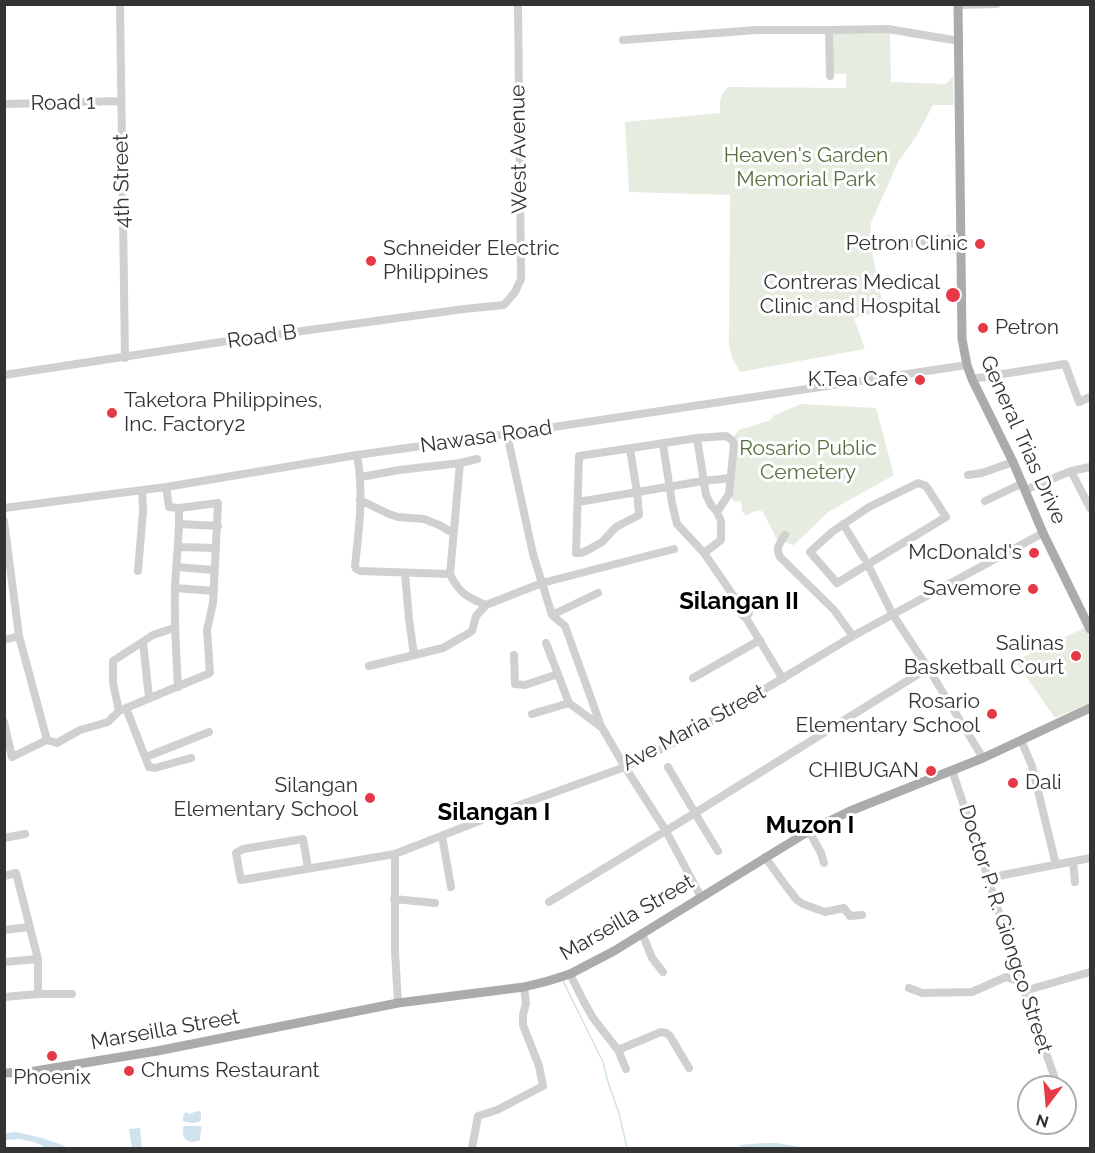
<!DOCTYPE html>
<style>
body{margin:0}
#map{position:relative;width:1095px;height:1153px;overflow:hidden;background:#fff;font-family:Raleway,sans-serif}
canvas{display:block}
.frame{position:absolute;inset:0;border:6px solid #333;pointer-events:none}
.north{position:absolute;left:1017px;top:1075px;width:60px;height:60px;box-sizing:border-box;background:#fff;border:2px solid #adadad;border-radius:50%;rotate:196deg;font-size:16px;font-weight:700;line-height:24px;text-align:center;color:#333}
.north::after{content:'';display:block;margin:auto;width:21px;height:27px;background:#e63946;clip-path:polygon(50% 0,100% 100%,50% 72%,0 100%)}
</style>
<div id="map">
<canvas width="1095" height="1153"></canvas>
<div class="frame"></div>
<div class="north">N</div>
</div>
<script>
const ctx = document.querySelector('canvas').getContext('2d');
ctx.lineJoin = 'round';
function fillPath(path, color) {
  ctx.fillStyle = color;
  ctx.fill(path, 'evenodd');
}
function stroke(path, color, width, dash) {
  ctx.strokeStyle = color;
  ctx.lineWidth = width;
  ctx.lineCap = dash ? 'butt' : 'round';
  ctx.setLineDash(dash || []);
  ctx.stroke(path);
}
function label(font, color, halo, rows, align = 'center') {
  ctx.font = font + ' Raleway,sans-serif';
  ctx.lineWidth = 6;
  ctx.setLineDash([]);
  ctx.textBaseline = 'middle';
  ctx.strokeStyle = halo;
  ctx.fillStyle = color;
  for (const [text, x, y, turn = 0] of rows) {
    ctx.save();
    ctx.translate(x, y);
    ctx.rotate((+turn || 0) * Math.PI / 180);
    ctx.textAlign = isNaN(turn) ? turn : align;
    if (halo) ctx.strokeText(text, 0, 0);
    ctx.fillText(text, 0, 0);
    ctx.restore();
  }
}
fillPath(new Path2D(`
 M890 31 891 82 946 84 953 76 954 105H933L917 135 898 162 871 223 870 242 884 311 854 318 865 349 740 372 732 358 729 345 730 195 629 192 625 122 720 113C720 102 719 94 729 87L846 88V74H832L831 33Z
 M801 404 876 408 894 475 828 512 794 545 778 541 762 511H755L746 516 742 511 741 501 735 502 730 496 735 435 739 430 771 420 773 416Z
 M1086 627 1090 638V703L1055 718 1015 661Z`), '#e6ecdf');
fillPath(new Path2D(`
 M197 1111 201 1112V1119L199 1122 192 1123 183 1121V1117L185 1112 190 1114Z
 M184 1126H200L202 1128C199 1133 202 1136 199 1141L191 1142 186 1140C183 1137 182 1130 184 1126Z
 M140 1128 142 1148H132L129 1129Z
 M17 1132 42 1138 65 1146V1148H47L34 1142 19 1139 5 1140V1133Z
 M764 1143H777L806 1148H744L738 1145Z`), '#cfe2ee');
stroke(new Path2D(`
 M563 981 603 1062 608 1082 619 1113 627 1148`), '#cfe2ee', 1.5);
stroke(new Path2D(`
 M120 4 125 358
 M958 5 997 4
 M829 30 830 76
 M623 40 757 30H829L888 29 959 41
 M4 104 121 101
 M897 245 961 238
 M4 375 221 342 464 309 504 305 515 292 521 279 518 4
 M972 379 1065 364 1079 402 1090 397
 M507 434 533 554 552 615 565 626 601 726 625 767 666 831 701 897
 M663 444 672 503 677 524 704 553 721 540V521L717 512 711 505 706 495 697 438
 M630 449 637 492 639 515 616 527 602 542 588 550 581 553H576L579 456 697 438 726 436 732 440 734 444 729 494 717 512
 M357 455C364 493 359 528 355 566L356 569 360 571 450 574
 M460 463 450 574C458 592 468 598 486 605L542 583 674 549
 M1071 471 1090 467
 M968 475 982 473 1013 462
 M361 477 399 470 460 463 477 459
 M918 483 926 486 946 517 837 583 810 552 832 532 869 507Z
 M166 487 169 507 179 508 218 503 213 603 207 630 210 673 119 711 113 683V661L153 635 174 628
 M1025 490 1071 471 1090 508
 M360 500 389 514 398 517 424 519 439 525 453 533
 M985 501 1023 483
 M578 502 703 481 731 478
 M4 508 166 487 357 455 507 434 967 365
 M4 521 19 636 47 740 12 757 4 722
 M180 524 218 526
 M843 524 864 558
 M785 535C780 543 775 548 780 557L834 610 853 636
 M178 547 216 548
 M704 553 737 601 735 605C738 610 741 615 746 618L749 613 742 601H737
 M868 565 893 615 928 668 983 758
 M176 567 214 570
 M138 571 143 510 142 490
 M405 573 409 619 414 655
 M175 588 214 591
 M552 615 598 593
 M746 618 783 679
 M4 640 19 636
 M143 642 149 698
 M546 643 569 703
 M514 655 515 684 525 685 558 674
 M369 666 443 648 469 633 472 631 476 616 486 605
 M693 678 760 640
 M178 687C176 654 174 621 175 588 176 561 180 535 179 508
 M126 708 149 767 155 768 191 758
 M532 714 569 703 600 726
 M47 740 57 743 80 730 108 722 119 711
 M1021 740 1032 766 1056 865
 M146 757 209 732
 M668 767 702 825 718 851
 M952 770 988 878 1021 982 1058 1087
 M809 831 821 853 824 863
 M442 836 451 887
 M4 838 25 834
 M395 854V951L398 1003
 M765 857 786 886 797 900 803 904 825 912 844 908 850 916 862 915
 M1073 862 1075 882
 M308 868 303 839 243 849 236 853 241 880 395 854 525 803 625 767 685 737 853 636 1043 533
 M4 876 16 873 38 959V994
 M988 878 1090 858
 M394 899 435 903
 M549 902 695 813 928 668
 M4 930 30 927
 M642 933 652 958 663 972
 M4 962 38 959
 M570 974 584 1002 593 1018 618 1050 661 1032 666 1033 670 1036 689 1068
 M909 988 922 993 972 992 1006 977 1021 982
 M1024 991 1090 972
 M4 997 38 994H72
 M618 1050 626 1069
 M1065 1107 1067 1114
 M472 1148 478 1116 497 1110 543 1086 539 1066 523 1025V1015L526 1003 524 987`), '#d0d0d0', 8);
stroke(new Path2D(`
 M958 4 962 339 967 365 972 379 1013 462 1043 533 1090 629
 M4 1073 29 1072 157 1051 398 1003 524 987 548 981 570 974 614 951 809 831 850 811 983 758 1090 708`), '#ababab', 9);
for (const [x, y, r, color] of [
 [980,244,6,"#e63946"],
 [371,261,6,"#e63946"],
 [953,295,8,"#e63946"],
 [983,328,6,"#e63946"],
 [920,380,6,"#e63946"],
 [112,413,6,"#e63946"],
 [1034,553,6,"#e63946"],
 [1033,589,6,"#e63946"],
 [1076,656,6,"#e63946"],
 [992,714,6,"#e63946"],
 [931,771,6,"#e63946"],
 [1013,783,6,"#e63946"],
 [370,798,6,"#e63946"],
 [52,1056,6,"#e63946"],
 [129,1071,6,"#e63946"]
]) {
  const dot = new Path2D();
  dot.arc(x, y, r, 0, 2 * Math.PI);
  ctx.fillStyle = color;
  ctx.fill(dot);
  stroke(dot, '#fff', 2);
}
label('21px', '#333', '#fff', [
 ["Road 1",63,103,-1],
 ["West Avenue",519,149,-91],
 ["4th Street",122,181,-91],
 ["Road B",262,337,-8],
 ["Nawasa Road",486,437,-8],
 ["General Trias Drive",1023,440,66],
 ["Ave Maria Street",694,728,-28],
 ["Marseilla Street",627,918,-30],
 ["Doctor P. R. Giongco Street",1005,929,72],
 ["Marseilla Street",165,1030,-10]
]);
label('21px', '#56703f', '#fff', [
 ["Heaven's Garden",806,156],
 ["Memorial Park",806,180],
 ["Rosario Public",808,449],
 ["Cemetery",808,473]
]);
label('21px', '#333', '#fff', [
 ["Petron Clinic",968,244],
 ["Schneider Electric",383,249,"left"],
 ["Philippines",383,273,"left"],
 ["Contreras Medical",940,283],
 ["Clinic and Hospital",940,307],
 ["Petron",995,328,"left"],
 ["K.Tea Cafe",908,380],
 ["Taketora Philippines,",124,401,"left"],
 ["Inc. Factory2",124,425,"left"],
 ["McDonald's",1022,553],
 ["Savemore",1021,589],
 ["Salinas",1064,644],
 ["Basketball Court",1064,668],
 ["Rosario",980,702],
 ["Elementary School",980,726],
 ["CHIBUGAN",919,771],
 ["Dali",1025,783,"left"],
 ["Silangan",358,786],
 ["Elementary School",358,810],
 ["Chums Restaurant",141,1071,"left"],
 ["Phoenix",52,1078,"center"]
], 'right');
label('bold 24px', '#000', '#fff', [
 ["Silangan II",739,602],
 ["Silangan I",494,813],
 ["Muzon I",810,826]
]);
</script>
